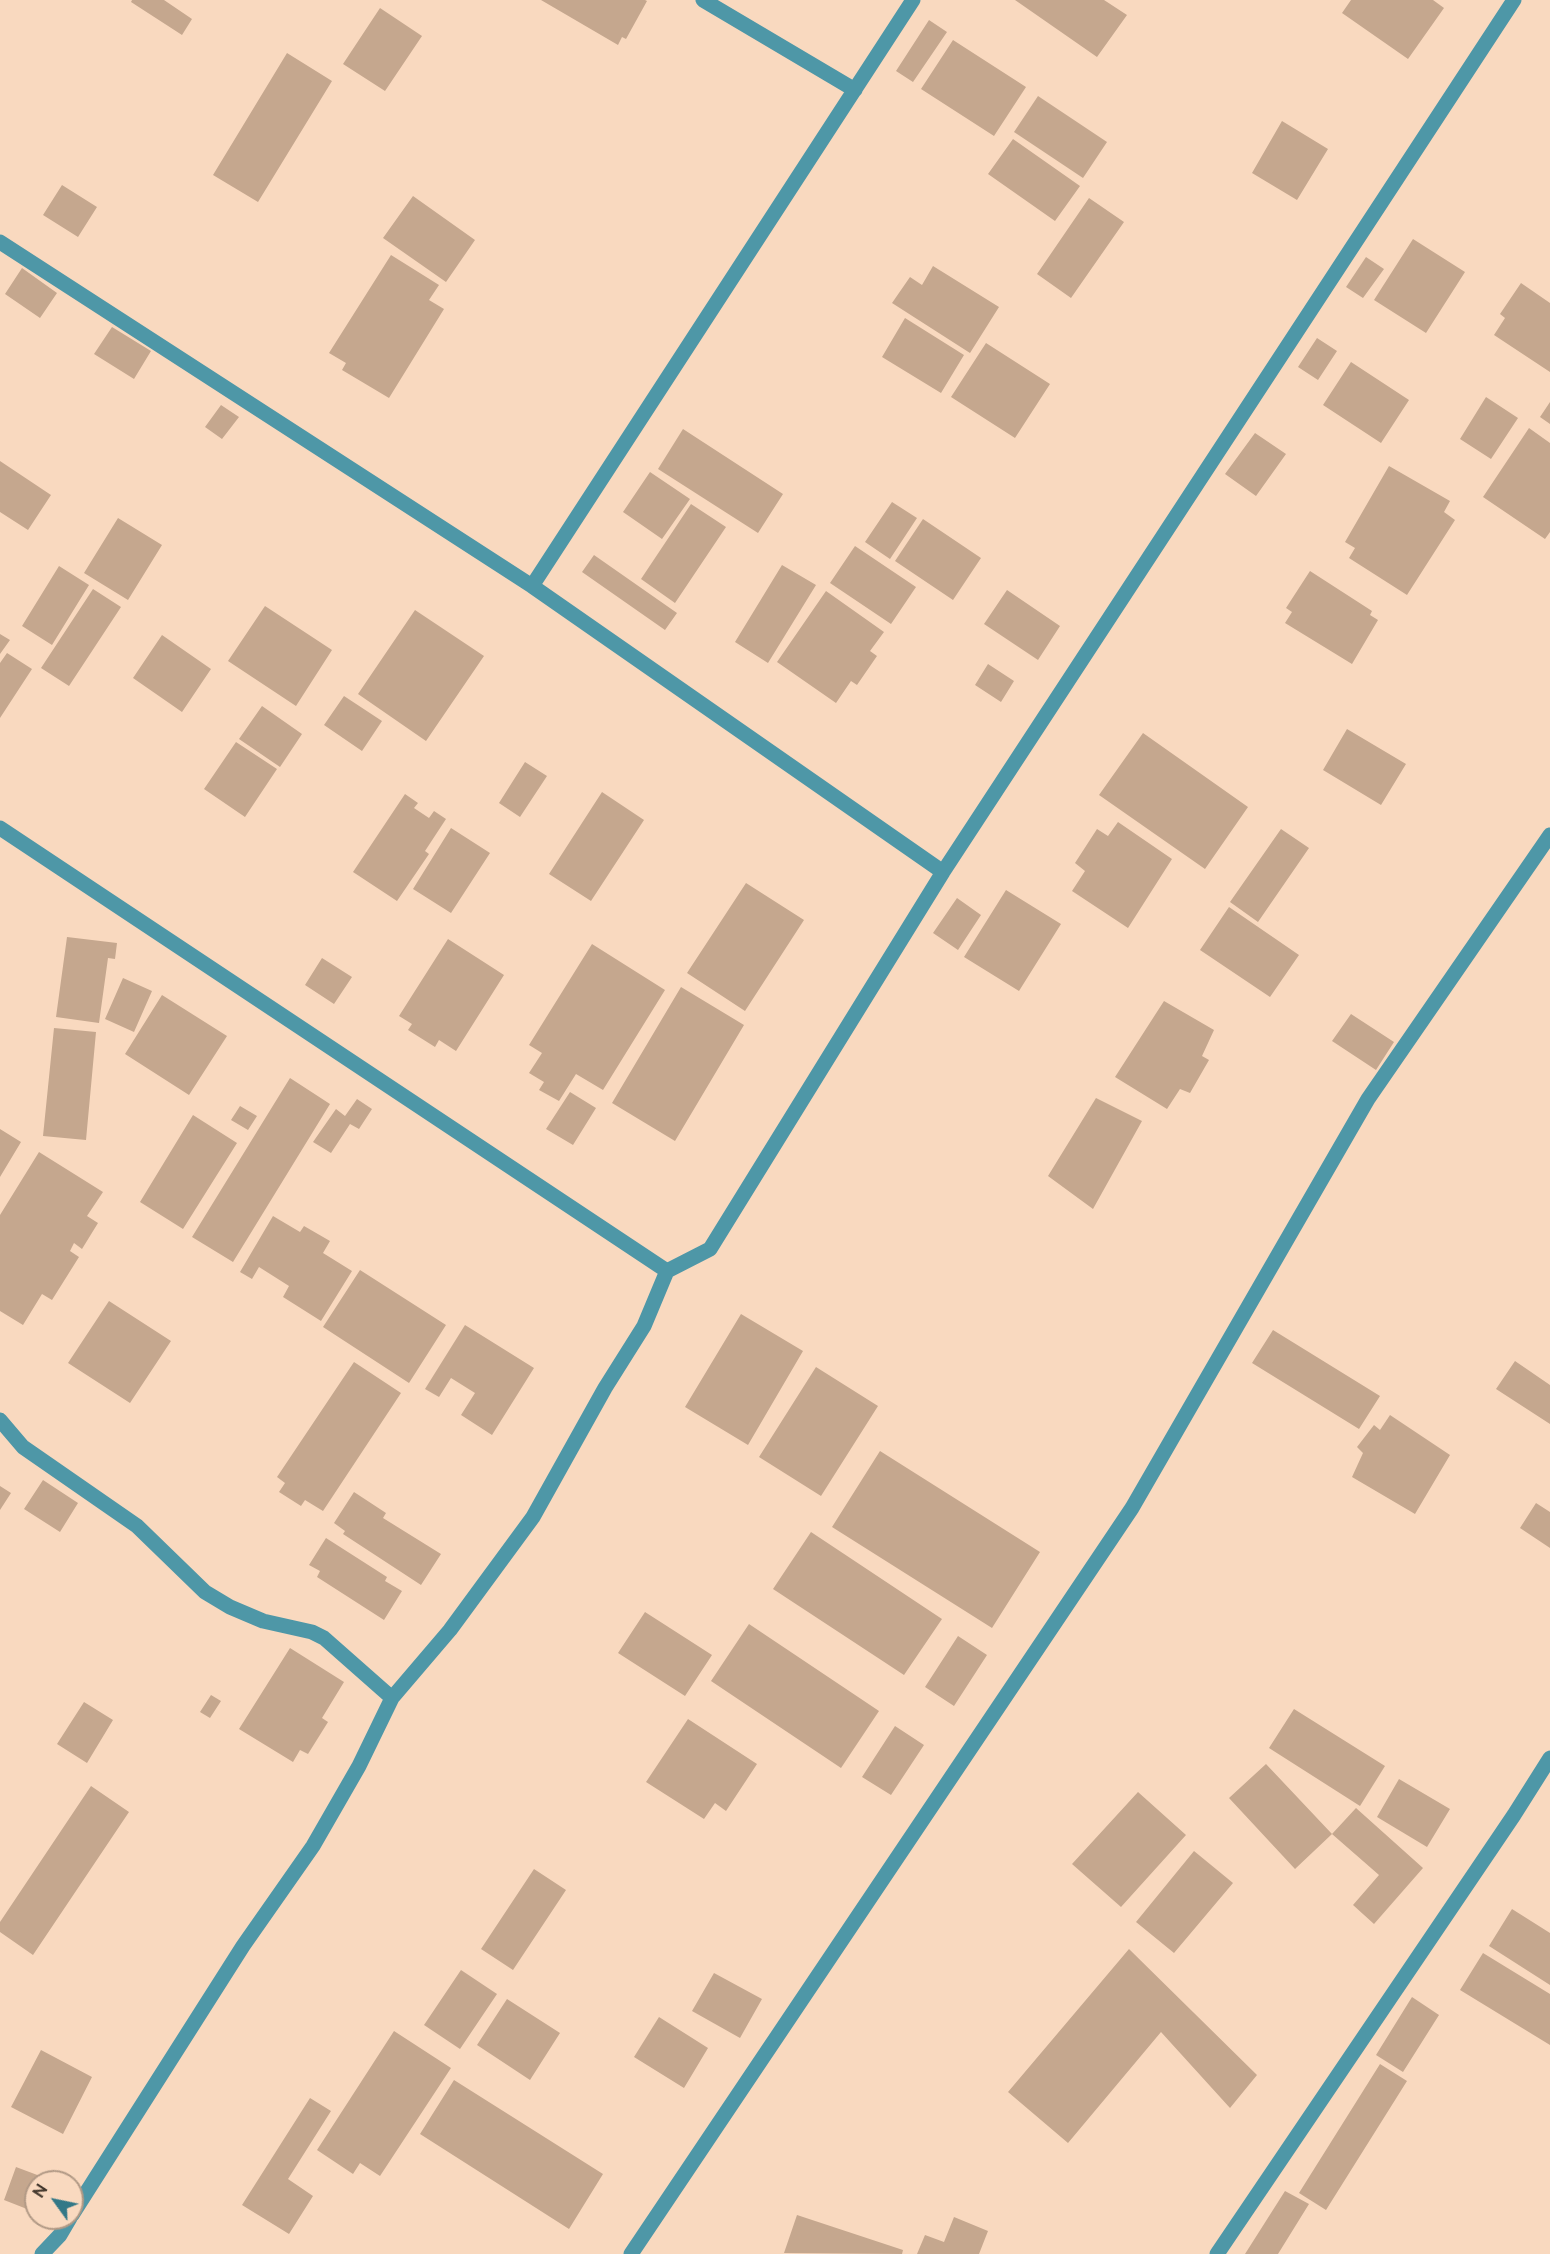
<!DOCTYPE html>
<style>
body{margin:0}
#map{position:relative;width:1550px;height:2254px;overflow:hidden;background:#f9d9bf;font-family:Raleway,sans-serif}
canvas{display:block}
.north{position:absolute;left:24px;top:2170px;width:60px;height:60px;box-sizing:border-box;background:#f9d9bf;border:2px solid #b19985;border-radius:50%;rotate:303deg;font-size:16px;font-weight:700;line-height:24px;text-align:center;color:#44382d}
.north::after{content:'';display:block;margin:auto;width:21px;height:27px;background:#337887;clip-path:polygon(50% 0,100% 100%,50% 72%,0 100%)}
</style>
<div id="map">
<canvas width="1550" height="2254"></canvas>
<div class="north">N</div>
</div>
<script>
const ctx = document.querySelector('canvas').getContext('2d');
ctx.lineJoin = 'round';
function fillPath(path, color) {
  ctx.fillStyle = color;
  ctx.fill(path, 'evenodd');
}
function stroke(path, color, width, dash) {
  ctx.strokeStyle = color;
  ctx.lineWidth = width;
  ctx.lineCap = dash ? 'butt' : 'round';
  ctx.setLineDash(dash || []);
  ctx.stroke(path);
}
fillPath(new Path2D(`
 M132 0H164L192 19 182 35 131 2Z
 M541 0H645L647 1 626 39 622 37 618 45Z
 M1015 0H1104L1127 15 1097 57Z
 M1351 0H1433L1444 8 1408 59 1342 13Z
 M380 8 422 36 385 91 343 64Z
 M929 20 947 32 913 82 896 71Z
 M953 40 1026 87 994 136 921 89Z
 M287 53 332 81 258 202 213 175Z
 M1038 96 1107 142 1083 178 1014 132Z
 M1282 121 1328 149 1297 200 1252 173Z
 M1013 139 1080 186 1055 221 988 174Z
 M62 185 97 207 78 237 43 215Z
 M413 196 475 240 446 282 383 238Z
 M1089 198 1124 222 1071 298 1037 274Z
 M1413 239 1465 272 1426 333 1374 300Z
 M391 255 439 285 429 300 444 309 389 398 342 370 346 363 329 353Z
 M1366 257 1384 269 1363 298 1346 287Z
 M933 266 999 307 970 353 892 303 910 277 922 285Z
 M22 268 57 293 40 318 5 294Z
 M1521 283 1550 303V372L1494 335 1505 318 1500 314Z
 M905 318 964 355 941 393 882 357Z
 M112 327 151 351 134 379 94 354Z
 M1317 338 1337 351 1318 380 1298 367Z
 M986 343 1050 384 1015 438 951 397Z
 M1351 362 1409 400 1381 443 1323 405Z
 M1486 397 1518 418 1491 459 1460 439Z
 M1550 402V424L1540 417Z
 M221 405 239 417 222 439 205 427Z
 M1529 428 1550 443V532L1545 539 1483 497Z
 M683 429 783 494 758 533 658 469Z
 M1255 433 1286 454 1256 496 1225 474Z
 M0 461 51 495 28 530 0 512Z
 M1389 466 1450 501 1444 512 1455 520 1407 595 1349 558 1355 548 1345 542Z
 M650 472 690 499 662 539 623 512Z
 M892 502 917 518 890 559 865 542Z
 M691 504 726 527 675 603 641 579Z
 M118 518 162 545 128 600 84 573Z
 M923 519 981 558 953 600 895 561Z
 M855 546 916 587 891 624 830 583Z
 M594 555 677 613 665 630 582 572Z
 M782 565 816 585 768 663 735 642Z
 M59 566 89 585 52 645 22 626Z
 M1310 571 1372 611 1370 615 1378 620 1352 664 1285 623 1292 612 1286 608Z
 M93 589 121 607 69 686 41 668Z
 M1007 590 1060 626 1038 660 984 624Z
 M826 591 884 632 870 651 877 656 857 685 851 681 836 703 777 662Z
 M265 606 332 650 296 706 228 661Z
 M415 610 484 656 426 741 358 694Z
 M0 634 10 640 0 654Z
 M162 635 211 669 182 712 133 678Z
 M7 653 32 669 0 718V663Z
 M988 664 1014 681 1001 702 975 685Z
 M344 696 382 721 362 751 324 725Z
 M262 706 302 734 280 767 239 739Z
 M1347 729 1406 764 1381 805 1323 770Z
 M1143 733 1248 807 1205 869 1099 795Z
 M236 742 277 769 245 817 204 789Z
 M525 762 547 776 520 817 499 803Z
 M602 792 644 820 591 901 549 874Z
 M405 794 418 803 414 808 429 818 434 811 446 819 425 851 429 854 397 901 353 872Z
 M1118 822 1172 859 1128 928 1072 891 1085 871 1075 863 1097 829 1108 836Z
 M451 828 490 853 451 913 413 889Z
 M1281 829 1309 848 1258 922 1230 902Z
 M746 883 804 920 745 1011 687 973Z
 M1006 890 1061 924 1019 991 964 957Z
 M957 898 981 915 958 950 933 933Z
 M1229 907 1299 955 1270 997 1200 950Z
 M67 937 117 943 115 959 108 958 99 1023 56 1017Z
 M448 939 504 975 456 1051 439 1040 435 1047 408 1030 412 1024 399 1016Z
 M592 944 665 990 603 1090 576 1074 559 1101 539 1090 544 1082 529 1073 542 1053 529 1045Z
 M322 958 352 977 334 1004 305 985Z
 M123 978 152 991 134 1032 105 1019Z
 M681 987 744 1025 675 1141 612 1103Z
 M162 995 227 1036 189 1095 125 1054Z
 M1164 1001 1214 1030 1202 1056 1209 1060 1190 1093 1180 1089 1167 1109 1115 1077Z
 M1351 1014 1394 1042 1376 1070 1332 1041Z
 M54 1028 96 1032 86 1140 43 1136Z
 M290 1078 330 1104 233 1262 192 1237Z
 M570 1092 596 1108 573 1145 546 1129Z
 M1096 1098 1142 1121 1093 1209 1048 1176Z
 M357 1099 372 1109 359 1129 350 1124 331 1153 313 1142 336 1109 345 1116Z
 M240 1106 257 1116 248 1130 231 1120Z
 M193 1115 237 1143 183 1229 140 1202Z
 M0 1129 21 1142 0 1177Z
 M39 1152 103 1192 87 1216 98 1223 82 1249 74 1243 70 1251 79 1257 52 1300 42 1294 23 1325 0 1311V1215Z
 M273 1216 300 1232 304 1226 330 1241 323 1253 352 1271 321 1321 283 1297 289 1286 259 1267 252 1279 240 1272Z
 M360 1270 446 1325 409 1383 323 1327Z
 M109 1301 171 1341 130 1403 68 1363Z
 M741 1314 803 1351 748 1445 685 1407Z
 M465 1325 534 1368 492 1435 461 1415 475 1393 451 1378 439 1397 425 1389Z
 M1273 1330 1380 1396 1359 1429 1252 1363Z
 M1515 1361 1550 1385V1424L1496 1389Z
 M354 1362 401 1393 323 1511 305 1500 301 1506 279 1492 285 1483 277 1477Z
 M816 1367 878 1406 821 1496 759 1457Z
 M1390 1415 1450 1455 1415 1514 1352 1477 1363 1453 1357 1447 1374 1425 1380 1430Z
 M880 1451 1040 1552 992 1628 832 1527Z
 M43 1480 78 1503 60 1532 24 1509Z
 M0 1486 11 1493 0 1510Z
 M354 1492 386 1513 383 1518 441 1554 421 1585 343 1534 345 1531 334 1523Z
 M1536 1503 1550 1512V1548L1520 1528Z
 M811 1532 942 1619 904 1675 773 1589Z
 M326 1538 387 1577 385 1581 402 1591 384 1620 317 1577 320 1571 309 1565Z
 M645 1612 712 1655 685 1696 618 1653Z
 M749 1624 879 1711 841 1768 711 1681Z
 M958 1636 987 1655 954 1706 925 1687Z
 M290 1648 344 1682 322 1718 328 1722 308 1754 300 1750 293 1762 239 1729Z
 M211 1695 221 1701 210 1718 200 1712Z
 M84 1702 113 1720 87 1763 57 1744Z
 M1294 1709 1385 1766 1360 1806 1269 1748Z
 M688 1719 757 1764 726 1811 715 1803 704 1819 646 1782Z
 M895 1726 924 1745 891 1795 862 1777Z
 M1266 1764 1332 1834 1295 1869 1229 1798Z
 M1399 1779 1450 1809 1427 1847 1377 1817Z
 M91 1786 129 1812 33 1955 0 1932V1922Z
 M1138 1792 1186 1835 1121 1907 1072 1864Z
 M1356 1808 1423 1868 1374 1924 1353 1905 1379 1875 1332 1834Z
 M1194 1851 1233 1883 1174 1953 1136 1922Z
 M534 1869 566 1890 513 1970 481 1949Z
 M1512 1909 1550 1933V1985L1489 1946Z
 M1129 1949 1257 2075 1230 2108 1161 2032 1068 2143 1008 2092Z
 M1483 1953 1550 1994V2045L1460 1990Z
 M461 1970 497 1994 460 2049 424 2025Z
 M714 1973 762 1999 740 2038 692 2011Z
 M1412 1997 1439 2015 1403 2072 1376 2055Z
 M507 1999 560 2033 530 2080 477 2045Z
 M659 2017 708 2048 684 2088 634 2057Z
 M394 2031 451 2068 380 2176 360 2163 353 2174 317 2150Z
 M41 2050 92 2077 63 2134 11 2107Z
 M1380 2064 1407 2081 1326 2210 1299 2193Z
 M454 2080 603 2174 569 2229 420 2134Z
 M310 2098 331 2111 288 2179 313 2196 289 2234 242 2205Z
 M16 2167 40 2176 36 2182 27 2209 4 2200Z
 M1285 2191 1309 2204 1278 2254H1245Z
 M797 2215 903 2250 902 2254 784 2253Z
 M954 2217 988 2231 979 2254H917L925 2235 944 2242Z`), '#c5a78e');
stroke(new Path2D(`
 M703 0 855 90
 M0 242 532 586 943 872
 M532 586 913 0
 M0 828 667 1271
 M0 1420 23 1447 137 1526 205 1592 230 1607 263 1621 312 1632 324 1638 392 1698
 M72 2215 243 1946 313 1846 359 1766 392 1698 450 1630 533 1517 605 1388 644 1326 667 1271 710 1249 943 872 1514 0
 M42 2254 60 2235 70 2218
 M631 2254 1132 1508 1368 1099 1550 835
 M1217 2254 1514 1815 1550 1758`), '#4e97a7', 15);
</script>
